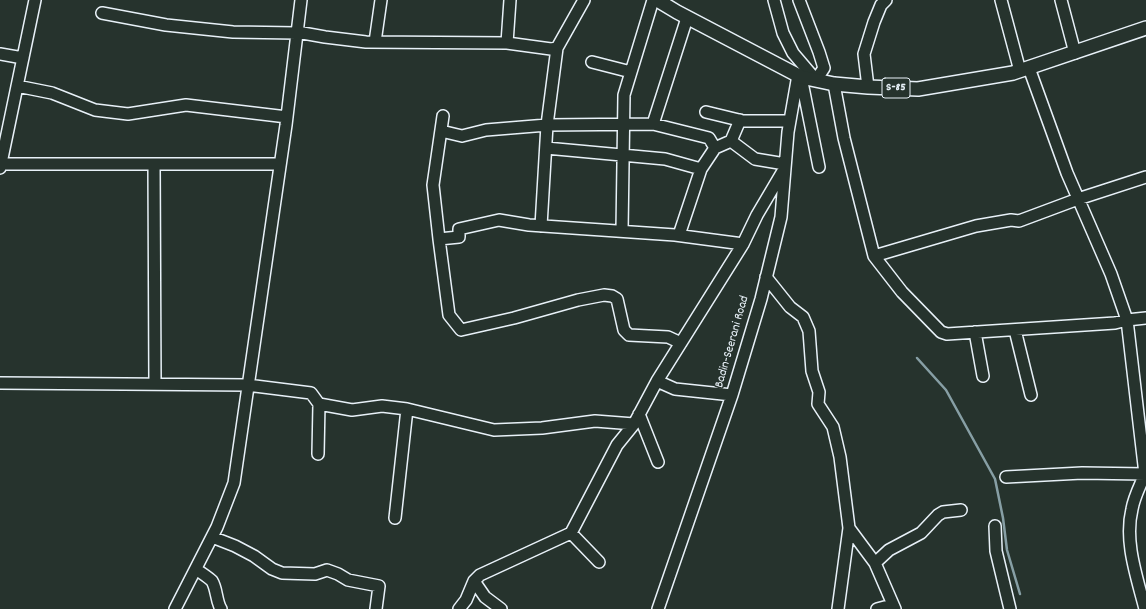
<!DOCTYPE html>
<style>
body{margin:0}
canvas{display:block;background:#26332d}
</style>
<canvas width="1146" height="609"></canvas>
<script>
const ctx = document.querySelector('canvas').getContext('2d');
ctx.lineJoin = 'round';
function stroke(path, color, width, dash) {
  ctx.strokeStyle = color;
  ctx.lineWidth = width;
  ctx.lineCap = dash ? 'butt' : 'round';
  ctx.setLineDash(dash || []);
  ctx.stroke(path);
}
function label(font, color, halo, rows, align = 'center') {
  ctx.font = font + ' Dekko,sans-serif';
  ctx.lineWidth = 3;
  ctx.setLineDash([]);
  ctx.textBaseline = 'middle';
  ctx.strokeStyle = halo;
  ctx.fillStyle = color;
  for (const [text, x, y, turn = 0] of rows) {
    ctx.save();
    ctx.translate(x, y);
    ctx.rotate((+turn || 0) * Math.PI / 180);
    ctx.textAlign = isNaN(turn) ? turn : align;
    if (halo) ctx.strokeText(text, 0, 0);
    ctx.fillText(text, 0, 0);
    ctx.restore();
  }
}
stroke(new Path2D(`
 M917 358 946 390 995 479 1003 518 1007 550 1020 594`), '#879fa5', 2.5);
const minor = new Path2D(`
 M774 0 783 33 793 53 816 80 824 68 819 52 799 0
 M1001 0 1020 71
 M1061 0 1075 53
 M102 13 166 25 233 32 296 33 297 32 325 37 366 42 507 43 551 49 557 48
 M375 42 381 0
 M507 43 510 0
 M0 54 23 58
 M592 62 631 72
 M1029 68 1067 173 1111 274 1127 320 1145 474C1140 486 1134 497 1132 509 1124 542 1137 577 1145 609
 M801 77 819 167
 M834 84 844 138 874 256 902 292 941 332 947 334 1115 323 1127 320 1146 318
 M17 86 52 93 95 110 128 114 186 105 287 117
 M868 87 864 54 874 22 881 5 886 0
 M706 112 743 121H789
 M653 124 687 18
 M441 131 462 136 486 130 547 125 653 124 709 138 715 148
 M731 141 755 159 785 164
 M546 148 665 159 701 169
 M1 164H280
 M154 164 155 384
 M0 168 35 0
 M541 226 547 125 557 48 584 0
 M622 231 624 95 653 0
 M679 235 701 169 715 148 731 141 740 120
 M439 239 433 185 443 116
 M874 256 976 226 1011 220 1019 221 1078 199 1146 177
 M766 277 790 307 803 317 809 331 812 371 819 392 818 404 833 427 840 457 849 528 838 609
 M1015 330 1031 395
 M975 332 983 376
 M681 343 668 337 629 335 624 330 617 299 612 296 604 295 578 300 514 318 461 330 449 315 439 239 459 237V229L499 220 529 225 675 235 743 244
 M657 381 675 389 732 395
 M0 383 247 385 311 393 319 404 352 410 382 406 407 409 494 430 542 428 595 421 634 424
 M639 414 658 462
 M318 454 319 404
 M1006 477 1082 473 1145 474 1146 476
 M395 518 407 409
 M995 526 996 551 1010 609
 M849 528 875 563 895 609
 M571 533 599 562
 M212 537 235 546 254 556 272 569 282 573 315 574 327 570 338 574 348 580 379 586 376 609
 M875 563 889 550 921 533 938 515 943 512 961 510
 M196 569C201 573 208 577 212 581 217 589 216 601 221 609
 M474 581 485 597 501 609
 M175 609 217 527 234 483 286 125 301 0
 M459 609 466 600 474 581 480 575 571 533 617 445 634 424 657 381 743 244 757 215 783 171
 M658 609 732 395 761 299 781 217 788 132 798 75
 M877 609 892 605`);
const major = new Path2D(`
 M657 0 677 12 801 77 834 84 868 87 918 89 1013 73 1146 28`);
stroke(minor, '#e8f1f8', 14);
stroke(major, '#e8f1f8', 16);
stroke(minor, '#26332d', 11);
stroke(major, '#26332d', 13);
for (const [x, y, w] of [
 [896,88,28]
]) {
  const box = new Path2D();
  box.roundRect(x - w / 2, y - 10, w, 20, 3);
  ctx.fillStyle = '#26332d';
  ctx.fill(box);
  stroke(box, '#e8f1f8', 1);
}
label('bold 12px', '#e8f1f8', null, [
 ["S-85",896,88]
]);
label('13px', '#e8f1f8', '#26332d', [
 ["Badin-Seerani Road",733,342,-74]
]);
</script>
